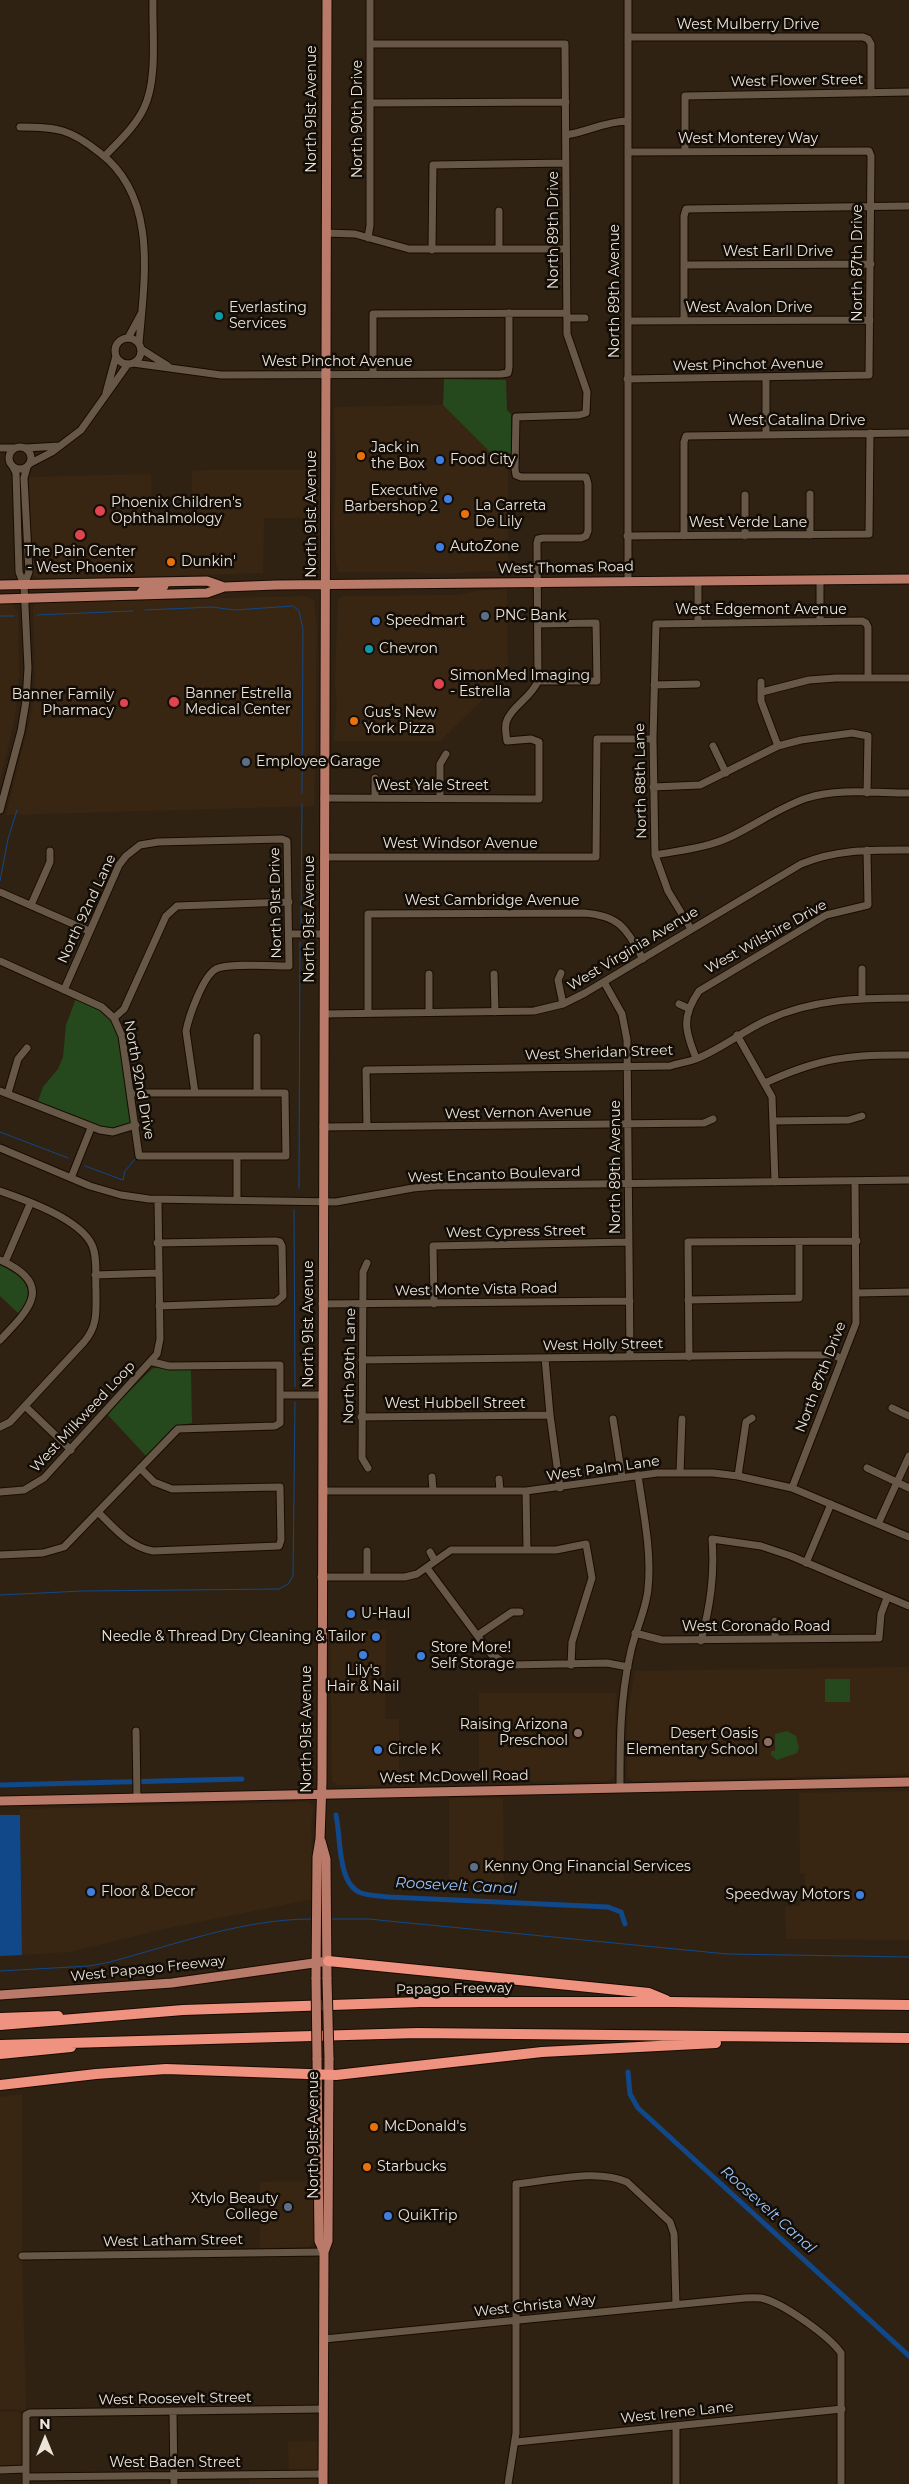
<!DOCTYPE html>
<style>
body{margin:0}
#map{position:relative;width:909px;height:2484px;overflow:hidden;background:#302213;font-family:Montserrat,sans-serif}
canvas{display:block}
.north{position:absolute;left:20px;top:2414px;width:50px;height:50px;-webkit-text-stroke:4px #130d07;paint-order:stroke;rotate:0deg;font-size:14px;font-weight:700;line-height:20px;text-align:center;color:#ece3d9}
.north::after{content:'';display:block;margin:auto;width:18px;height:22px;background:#ece3d9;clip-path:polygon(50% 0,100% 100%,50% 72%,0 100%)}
</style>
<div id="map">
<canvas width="909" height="2484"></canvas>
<div class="north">N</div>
</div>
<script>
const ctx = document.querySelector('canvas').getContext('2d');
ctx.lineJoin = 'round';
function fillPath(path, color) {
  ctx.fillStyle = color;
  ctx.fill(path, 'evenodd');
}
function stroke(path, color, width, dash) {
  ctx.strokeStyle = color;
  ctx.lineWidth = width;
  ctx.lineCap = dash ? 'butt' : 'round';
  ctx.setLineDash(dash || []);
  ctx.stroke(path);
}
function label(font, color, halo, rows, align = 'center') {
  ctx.font = font + ' Montserrat,sans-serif';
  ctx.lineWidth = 5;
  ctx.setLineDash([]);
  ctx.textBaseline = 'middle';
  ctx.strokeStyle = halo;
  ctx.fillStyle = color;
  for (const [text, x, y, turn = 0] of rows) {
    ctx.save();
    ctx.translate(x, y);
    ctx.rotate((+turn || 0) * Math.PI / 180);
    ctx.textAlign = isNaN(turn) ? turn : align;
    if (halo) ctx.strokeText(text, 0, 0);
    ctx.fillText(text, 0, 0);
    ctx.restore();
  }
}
fillPath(new Path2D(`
 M443 405 508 470V573L491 571 439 574 412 572H339L336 564 334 522 336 466 334 407Z
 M203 470H314L315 518H264L263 573 103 578H37L31 574 29 477 151 474 152 523H192V471Z
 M507 589 508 675 440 741H334L337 703 335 685 338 599 343 596 458 595 477 591Z
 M306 596 314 601 317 629 314 806 6 815 32 711 35 677 33 608 36 603Z
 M0 604H11L18 611 19 677 15 718 0 781Z
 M330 1629 386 1630 385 1719H399V1785H337L332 1781Z
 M909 1667V1774L633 1781 627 1777V1717L635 1671Z
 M479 1693H616L614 1777 608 1781 479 1782Z
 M909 1791V1940L786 1939 785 1907 800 1906 801 1896H805V1873H800L799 1793Z
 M449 1798H503L504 1887 449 1886Z
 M309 1802 314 1808 311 1824 313 1899 164 1929 69 1952 22 1955 20 1809Z
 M22 2094V2256L26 2410 0 2409V2097Z
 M315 2181V2242L308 2247 260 2248V2182Z
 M18 2411 23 2417 24 2466 0 2467V2412Z
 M323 2441V2484H249V2475H289L288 2442Z`), '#392612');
fillPath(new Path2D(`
 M444 379 506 380 507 410 511 414V465L508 470 443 405Z
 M77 996 97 1005 118 1024 136 1125 113 1132 37 1104 43 1087 58 1069 63 1057 66 1025Z
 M0 1265C24 1276 38 1289 19 1314L0 1296Z
 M153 1368 191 1370 192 1423 175 1426 146 1456 108 1415 115 1405Z
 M825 1679H850V1702H825Z
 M787 1731 796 1736 799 1748 797 1753 777 1760 771 1755V1751H775V1734Z`), '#25491c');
fillPath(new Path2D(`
 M0 1815H20L22 1955 0 1956Z`), '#104889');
stroke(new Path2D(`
 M145 610 212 607 234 610 293 606 299 611 303 629 302 793
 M37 615 133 611
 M0 616H14
 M0 881 8 839 17 810
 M301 926 302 804
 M0 1132 68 1158
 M85 1166 123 1180 125 1171 136 1158
 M299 1188 300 942
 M294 1210 295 1387
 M0 1595 82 1591 279 1589 288 1584 293 1576 295 1402
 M331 1919H368L727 1954 909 1957
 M0 1971 89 1966 110 1962C177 1944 243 1919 312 1919`), '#104889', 1);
stroke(new Path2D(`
 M0 1785 242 1779
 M336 1815C341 1837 337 1884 361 1893 370 1896 380 1896 388 1897L608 1907 621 1912 625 1924
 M628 2072 630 2094 638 2108 909 2356`), '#104889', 5);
const minor = new Path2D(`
 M628 37H863L868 39 871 44V93
 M370 103 566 102
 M20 127C58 127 70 129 100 153 159 198 144 280 139 344
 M566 135C587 132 606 121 628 121
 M685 152V96L909 92
 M105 156C119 141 135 127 144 108 158 79 152 32 153 0
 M499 211V249
 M326 233 355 234 409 249H566
 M368 238 370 225V0
 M432 250 433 165 566 163
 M685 265 871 264
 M567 318H585
 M628 321 870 320
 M684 321V216L686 209 909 206
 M128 338 141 314
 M115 351a13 13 0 1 1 26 0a13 13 0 1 1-26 0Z
 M141 349 168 366
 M133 363 221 375 501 374 508 373 509 367V313
 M373 374V314L567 313
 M627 379 869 375 871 156 869 151 628 152
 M106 393 116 356
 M766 434V377
 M9 458a11 11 0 1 1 22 0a11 11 0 1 1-22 0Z
 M0 448H13
 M26 448 59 446
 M29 464 52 452 81 430 128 364
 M810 494V535
 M745 495V536
 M627 536 869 534 870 433
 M684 536V442L686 436 909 433
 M820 580V622
 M628 581V0
 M698 581V622
 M24 585 29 572 24 478 27 467
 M538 624 596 623 597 681H538
 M761 682V701L778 746
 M654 685 697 684
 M762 692 809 680 836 678H909
 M713 746 726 773
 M653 787 700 785 778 746 801 740 852 733 868 736 867 793
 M324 798 539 799V742L531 739 507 741C506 734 504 726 507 720 513 705 531 698 538 681L537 543 538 539 543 538H581L586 536 588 531V484L586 477H521L516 475 515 469 516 417 579 415 586 413 587 392 567 334 565 44H370
 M375 798V778
 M440 798V764L446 754
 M0 810 21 731 26 701 28 668 24 585 19 572 16 473 13 467
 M655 855C681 850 708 848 732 836 757 824 780 807 807 798 838 788 877 793 909 793
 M324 857H596L597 739H653
 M0 892 89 931
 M31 905 50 862V851
 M691 929 668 891 655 855 653 739 656 624 862 621 866 623 868 627V677
 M289 934H324
 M0 961 102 1007 114 1018 122 1036 139 1156H286L285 1093H131
 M561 973 558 980 563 1004
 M429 974V1012
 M494 974 495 1012
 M604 982 622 1014 627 1040 630 1357
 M64 990 119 865 126 856 140 845 158 842 282 839 287 841 289 966C273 966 228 963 216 969 203 976 189 1016 186 1031L195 1093
 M862 998V969
 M679 1004 688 1008
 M368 1013V914L584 913C621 916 626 929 643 959
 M324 1014 534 1011 563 1004 585 993 801 864C837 849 871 850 909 850
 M114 1018 124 1009 166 916 177 906 289 902
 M737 1035 772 1097 775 1182
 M696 1058C685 1031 681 1017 699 991L826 915 868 905 867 850
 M765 1083C819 1058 850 1054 909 1055
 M0 1091 100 1130 113 1132 136 1125
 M8 1093 18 1059 27 1048
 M257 1093V1037
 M774 1121 849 1120 862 1116
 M323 1127 704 1123 713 1119
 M367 1127 366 1070 670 1066C679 1063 688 1062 696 1059 721 1049 743 1031 767 1020 812 999 860 998 909 998
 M0 1148 90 1186 121 1195 149 1199 336 1202 413 1188 436 1186 909 1180
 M237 1156V1200
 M71 1178 91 1128
 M0 1191C26 1200 80 1219 92 1245 98 1258 95 1277 96 1291 96 1311 98 1326 84 1342L10 1422 0 1427
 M157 1243 275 1241 280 1242 282 1246 283 1296 276 1302 159 1306
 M0 1260C55 1284 30 1309 0 1340
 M5 1262 30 1204
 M367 1263 363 1272 362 1458 368 1468
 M95 1275 158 1273
 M857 1293 909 1292
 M688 1300 799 1298V1242
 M322 1304 630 1301
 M434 1304 433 1246 629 1242
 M689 1357 688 1242 857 1241
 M545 1358 550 1415 560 1488
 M362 1360 785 1355H834L842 1359
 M281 1395H322
 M25 1406 71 1450
 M892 1408 909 1416
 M361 1417 550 1415
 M613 1419 622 1477
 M867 1468 909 1488
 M680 1473 682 1419
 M738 1476 746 1422 752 1418
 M432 1477 433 1491
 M499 1479 500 1491
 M792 1488 856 1323 855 1181
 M322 1491H526L657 1473H713L738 1476 792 1488 909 1537
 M526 1491 527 1550
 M0 1492 24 1490 44 1478 157 1354 160 1339 158 1200
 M99 1513C115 1529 130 1547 153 1551L279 1546 281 1540 280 1487 172 1489 154 1482 140 1468
 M878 1524 909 1456
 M430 1552 435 1561
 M0 1555 43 1553 64 1547 178 1429 275 1426 280 1423V1365L169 1366 153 1362
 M806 1563 831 1504
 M427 1568 491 1654 503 1662 512 1665 607 1663 628 1667
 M321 1577H405L417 1574 451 1550H556L586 1544 592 1578 572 1642 571 1665
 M367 1577V1551
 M635 1633 662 1640 879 1638 881 1614 887 1598
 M478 1635 512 1612H520
 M775 1639V1621
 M701 1641C710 1606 715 1575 712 1539L761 1546 791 1556 909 1606
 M136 1731 137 1797
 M620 1788C620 1743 620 1699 630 1655 634 1633 646 1611 648 1589 652 1551 643 1512 638 1475
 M22 2256 324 2252
 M324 2339 734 2299C743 2298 752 2297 761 2298 782 2302 829 2336 841 2353V2484
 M173 2412 174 2484
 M516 2442 842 2409
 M0 2470 26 2469
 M26 2477 323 2474
 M26 2484V2415L30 2413 323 2409
 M508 2484 516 2433V2184C549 2181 597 2168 627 2182L670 2222 674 2234 676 2305
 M676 2484V2426`);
const major = new Path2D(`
 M0 585 207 581 224 587
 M139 595 143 590 164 586
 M0 599 207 593 224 587 276 585 909 579
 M0 1801 909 1782
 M321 1841 326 1859 327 1979
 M316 1979 317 1857 320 1839 322 1782 327 0
 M0 1995 172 1983 328 1961
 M317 2058 319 2241 324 2252
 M323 2484 324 2252 328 2241 329 2058`);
const highway = new Path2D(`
 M328 1961 649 1993 666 2000
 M0 2018 58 2016
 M0 2025 183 2010 421 2002H671L909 2005
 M0 2045 417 2033 909 2038
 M0 2054 71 2047
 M0 2085 96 2074 166 2069 336 2075 542 2052 716 2043`);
stroke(minor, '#180b01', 9);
stroke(major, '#180b01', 11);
stroke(highway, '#180b01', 12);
stroke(minor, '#675747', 7);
stroke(major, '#b97a69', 9);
stroke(highway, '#ef927f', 10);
const majorBridge = new Path2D(`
 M316 1979 317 2058
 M327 1979 329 2058`);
stroke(majorBridge, '#180b01', 11, []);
stroke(majorBridge, '#b97a69', 9);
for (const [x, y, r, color] of [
 [219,316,5,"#0f9aa8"],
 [361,456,5,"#e8710a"],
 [440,460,5,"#3f7fe0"],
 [448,499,5,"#3f7fe0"],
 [100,511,6,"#e0444e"],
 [465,514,5,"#e8710a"],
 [80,535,6,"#e0444e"],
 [440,547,5,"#3f7fe0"],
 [171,562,5,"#e8710a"],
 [485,616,5,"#5c6f8a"],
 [376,621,5,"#3f7fe0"],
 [369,649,5,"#0f9aa8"],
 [439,684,6,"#e0444e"],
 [174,702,6,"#e0444e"],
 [124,703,5,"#e0444e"],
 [354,721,5,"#e8710a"],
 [246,762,5,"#5c6f8a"],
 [351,1614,5,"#3f7fe0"],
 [376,1637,5,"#3f7fe0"],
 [363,1655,5,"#3f7fe0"],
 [421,1656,5,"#3f7fe0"],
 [578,1733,5,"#8d6e63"],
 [768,1742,5,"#8d6e63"],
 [378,1750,5,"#3f7fe0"],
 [474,1867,5,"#5c6f8a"],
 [91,1892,5,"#3f7fe0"],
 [860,1895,5,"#3f7fe0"],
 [374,2127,5,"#e8710a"],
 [367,2167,5,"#e8710a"],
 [288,2207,5,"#5c6f8a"],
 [388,2216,5,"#3f7fe0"]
]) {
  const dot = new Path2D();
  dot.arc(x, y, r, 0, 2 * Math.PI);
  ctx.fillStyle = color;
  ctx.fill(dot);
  stroke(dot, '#130d07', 2);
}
label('14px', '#ece3d9', '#130d07', [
 ["West Mulberry Drive",748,25],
 ["West Flower Street",797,81,-1],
 ["North 91st Avenue",312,109,-90],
 ["North 90th Drive",358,119,-90],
 ["West Monterey Way",748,139],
 ["North 89th Drive",554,230,-90],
 ["West Earll Drive",778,252],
 ["North 87th Drive",858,263,-90],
 ["North 89th Avenue",615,291,-90],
 ["West Avalon Drive",749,308],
 ["West Pinchot Avenue",337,362],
 ["West Pinchot Avenue",748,365,-1],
 ["West Catalina Drive",797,421],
 ["North 91st Avenue",312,514,-90],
 ["West Verde Lane",748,523],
 ["West Thomas Road",566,568,-1],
 ["West Edgemont Avenue",761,610],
 ["North 88th Lane",641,781,-91],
 ["West Yale Street",432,786],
 ["West Windsor Avenue",460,844],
 ["West Cambridge Avenue",492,901],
 ["North 91st Drive",276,903,-91],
 ["North 92nd Lane",87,909,-65],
 ["North 91st Avenue",310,919,-90],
 ["West Wilshire Drive",766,937,-29],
 ["West Virginia Avenue",633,949,-31],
 ["West Sheridan Street",599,1053,-2],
 ["North 92nd Drive",139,1080,80],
 ["West Vernon Avenue",518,1113,-1],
 ["North 89th Avenue",616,1167,-90],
 ["West Encanto Boulevard",494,1175,-2],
 ["West Cypress Street",516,1232,-1],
 ["West Monte Vista Road",476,1290,-1],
 ["North 91st Avenue",309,1324,-90],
 ["West Holly Street",603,1345,-1],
 ["North 90th Lane",350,1366,-89],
 ["North 87th Drive",821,1377,-69],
 ["West Hubbell Street",455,1404],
 ["West Milkweed Loop",83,1417,-47],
 ["West Palm Lane",603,1469,-8],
 ["West Coronado Road",756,1627],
 ["North 91st Avenue",307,1729,-90],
 ["West McDowell Road",454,1777,-1],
 ["West Papago Freeway",148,1969,-6],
 ["Papago Freeway",454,1989,-1],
 ["North 91st Avenue",314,2135,-90],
 ["West Latham Street",173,2241,-1],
 ["West Christa Way",535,2306,-6],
 ["West Roosevelt Street",175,2399,-1],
 ["West Irene Lane",677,2413,-6],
 ["West Baden Street",175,2463]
]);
label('14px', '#ece3d9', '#130d07', [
 ["Everlasting",229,308],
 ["Services",229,324],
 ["Jack in",371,448],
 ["the Box",371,464],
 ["Food City",450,460],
 ["Executive",438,491,"right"],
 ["Barbershop 2",438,507,"right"],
 ["Phoenix Children's",111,503],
 ["Ophthalmology",111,519],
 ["La Carreta",475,506],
 ["De Lily",475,522],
 ["AutoZone",450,547],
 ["The Pain Center",80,552,"center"],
 ["- West Phoenix",80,568,"center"],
 ["Dunkin'",181,562],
 ["PNC Bank",495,616],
 ["Speedmart",386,621],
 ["Chevron",379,649],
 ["SimonMed Imaging",450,676],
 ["- Estrella",450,692],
 ["Banner Estrella",185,694],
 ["Medical Center",185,710],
 ["Banner Family",114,695,"right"],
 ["Pharmacy",114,711,"right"],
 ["Gus's New",364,713],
 ["York Pizza",364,729],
 ["Employee Garage",256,762],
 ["U-Haul",361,1614],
 ["Needle & Thread Dry Cleaning & Tailor",366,1637,"right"],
 ["Store More!",431,1648],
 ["Self Storage",431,1664],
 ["Lily's",363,1671,"center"],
 ["Hair & Nail",363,1687,"center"],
 ["Raising Arizona",568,1725,"right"],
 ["Preschool",568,1741,"right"],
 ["Desert Oasis",758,1734,"right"],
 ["Elementary School",758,1750,"right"],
 ["Circle K",388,1750],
 ["Kenny Ong Financial Services",484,1867],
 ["Floor & Decor",101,1892],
 ["Speedway Motors",850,1895,"right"],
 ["McDonald's",384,2127],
 ["Starbucks",377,2167],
 ["Xtylo Beauty",278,2199,"right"],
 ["College",278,2215,"right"],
 ["QuikTrip",398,2216]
], 'left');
label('italic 15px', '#98c3fa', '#130d07', [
 ["Roosevelt Canal",456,1886,3],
 ["Roosevelt Canal",768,2210,42]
]);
</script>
